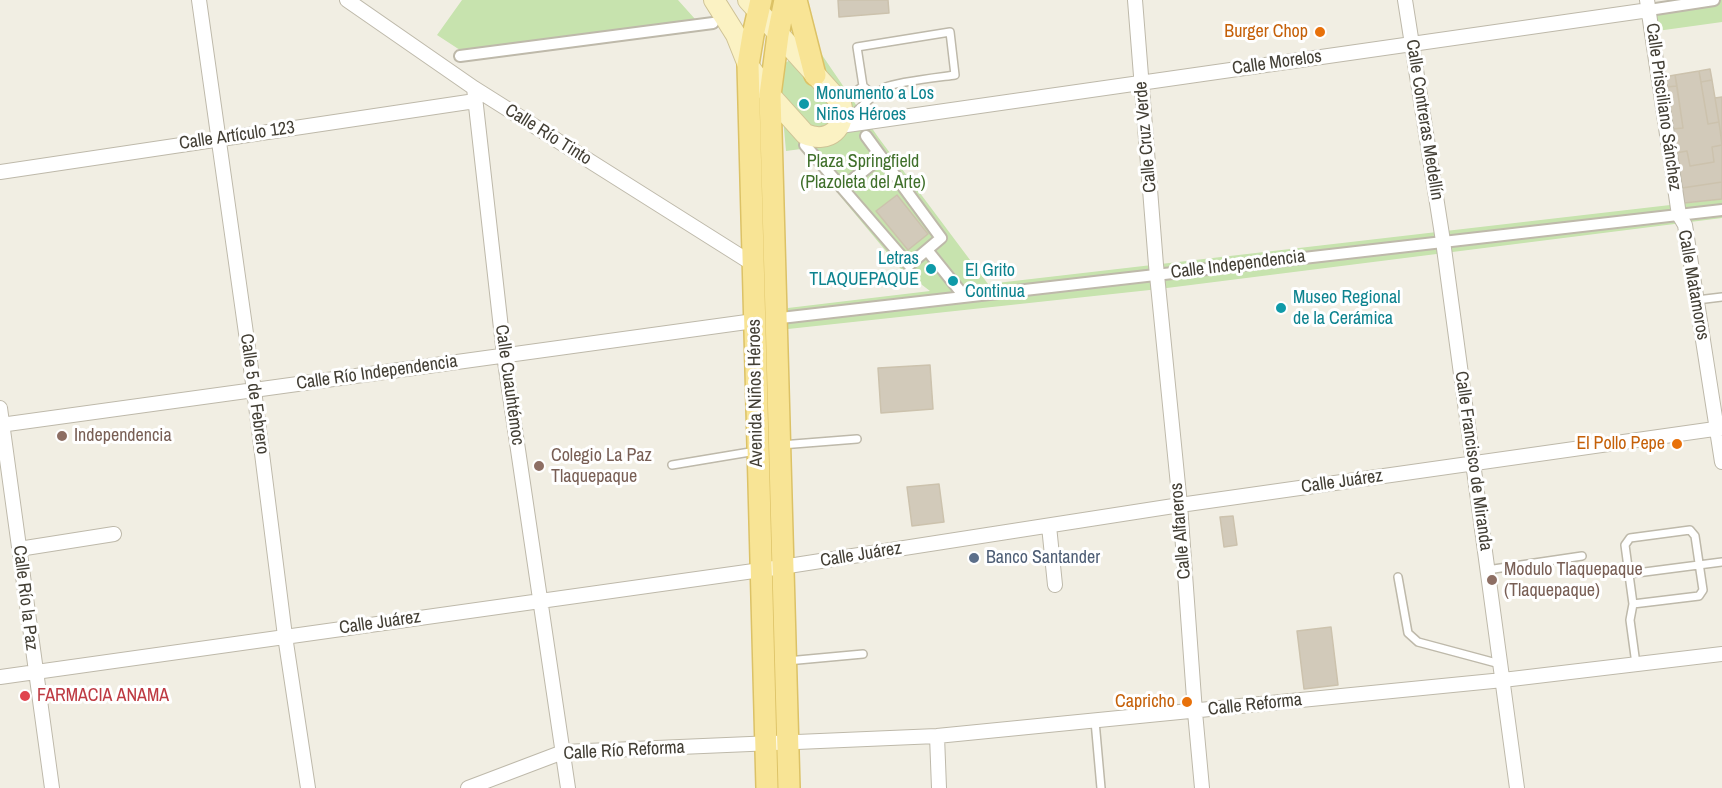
<!DOCTYPE html>
<meta charset="utf-8">
<style>
body{margin:0}
canvas{display:block;background:#f1eee3}
</style>
<canvas width="1722" height="788"></canvas>
<script>
const ctx = document.querySelector('canvas').getContext('2d');
ctx.lineJoin = 'round';
function fillPath(path, color) {
  ctx.fillStyle = color;
  ctx.fill(path, 'evenodd');
}
function stroke(path, color, width, dash) {
  ctx.strokeStyle = color;
  ctx.lineWidth = width;
  ctx.lineCap = dash ? 'butt' : 'round';
  ctx.setLineDash(dash || []);
  ctx.stroke(path);
}
function label(font, color, halo, rows, align = 'center') {
  ctx.font = font + ' "Archivo Narrow",sans-serif';
  ctx.lineWidth = 6;
  ctx.setLineDash([]);
  ctx.textBaseline = 'middle';
  ctx.strokeStyle = halo;
  ctx.fillStyle = color;
  for (const [text, x, y, turn = 0] of rows) {
    ctx.save();
    ctx.translate(x, y);
    ctx.rotate((+turn || 0) * Math.PI / 180);
    ctx.textAlign = isNaN(turn) ? turn : align;
    if (halo) ctx.strokeText(text, 0, 0);
    ctx.fillText(text, 0, 0);
    ctx.restore();
  }
}
fillPath(new Path2D(`
 M462 0H678L695 19 460 50 437 35Z
 M1680 0H1722V22L1657 31 1653 4Z
 M802 53 822 55 878 137 988 284 1722 199V218L1159 289 788 329V308L930 291 900 268 801 149 786 151 780 84 785 63Z`), '#c7e3ae');
const building = new Path2D(`
 M838 0H888L889 13 839 17Z
 M1710 69 1712 80 1701 82 1699 71Z
 M1699 71 1708 124 1719 122 1722 145 1712 147 1714 162 1690 166 1687 151 1676 153 1672 129 1683 128 1675 75Z
 M1675 75 1677 86 1666 87 1664 77Z
 M1712 80 1719 122 1708 124 1701 82Z
 M1677 86 1683 128 1672 129 1666 87Z
 M1722 97V142L1715 98Z
 M1722 145V182L1682 188 1676 153 1687 151 1690 166 1714 162 1712 147Z
 M1722 182V199L1684 203 1682 188Z
 M897 195 928 234 908 250 876 211Z
 M930 365 933 409 881 413 878 368Z
 M939 484 944 522 912 526 907 487Z
 M1233 516 1237 545 1224 547 1220 517Z
 M1331 627 1338 685 1304 689 1297 631Z`);
fillPath(building, '#d2caba');
stroke(building, '#ccc2ad', 1.5);
const service = new Path2D(`
 M843 101 863 86
 M846 120C859 110 872 95 886 87 896 82 941 77 955 75L950 32 857 47 863 86 875 96
 M1697 300 1722 297
 M781 445 857 439
 M672 465 756 451
 M1487 570 1582 556
 M1629 574 1722 562
 M1398 577 1408 633 1418 642 1500 664
 M1633 604 1699 596 1703 590 1695 536 1690 530 1630 538 1625 545 1633 604 1630 620 1636 664
 M787 661 863 654
 M1095 721 1101 788`);
const pedestrian = new Path2D(`
 M1649 10 1714 0
 M460 56 713 23
 M805 145 909 265 941 238 866 136
 M842 188 881 157
 M927 250 964 296
 M772 319 1722 210`);
const minor = new Path2D(`
 M199 0 254 390 285 636 308 788
 M347 0 474 88 753 264
 M1135 0 1156 265 1180 505 1195 712 1202 788
 M1405 0 1443 241 1517 788
 M1647 0 1679 215 1685 225 1722 462
 M474 88 504 355 568 788
 M840 126 1649 10
 M0 172 475 101
 M0 408 52 788
 M0 425 754 321
 M1049 526 1055 585
 M19 549 114 534
 M0 677 782 567 1180 505 1722 428
 M937 736 939 788
 M468 788 563 752 937 736 1503 680 1722 654`);
const secondary = new Path2D(`
 M714 0 736 35 748 65 770 95 805 134C829 144 847 128 841 103L748 0`);
const primary = new Path2D(`
 M761 0 753 35 748 65 767 788
 M785 0 778 35 770 95 789 788
 M796 0 815 75`);
stroke(service, '#beb9aa', 10);
stroke(pedestrian, '#beb9aa', 14);
stroke(minor, '#beb9aa', 16);
stroke(secondary, '#cfc396', 22);
stroke(primary, '#dcc266', 24);
stroke(service, '#fff', 7);
stroke(pedestrian, '#fff', 10);
stroke(minor, '#fff', 14);
stroke(secondary, '#fbf2c3', 20);
stroke(primary, '#f8e495', 21);
for (const [x, y, r, color] of [
 [1320,32,6,"#e8710a"],
 [804,104,6,"#0f9aa8"],
 [931,269,6,"#0f9aa8"],
 [953,281,6,"#0f9aa8"],
 [1281,308,6,"#0f9aa8"],
 [62,436,6,"#8d6e63"],
 [1677,444,6,"#e8710a"],
 [539,466,6,"#8d6e63"],
 [974,558,6,"#5c6f8a"],
 [1492,580,6,"#8d6e63"],
 [25,696,6,"#e0444e"],
 [1187,702,6,"#e8710a"]
]) {
  const dot = new Path2D();
  dot.arc(x, y, r, 0, 2 * Math.PI);
  ctx.fillStyle = color;
  ctx.fill(dot);
  stroke(dot, '#fff', 2);
}
label('18px', '#c56008', '#fff', [
 ["Burger Chop",1308,32],
 ["El Pollo Pepe",1665,444],
 ["Capricho",1175,702]
], 'right');
label('18px', '#423e34', '#fff', [
 ["Calle Morelos",1277,63,-8],
 ["Calle Prisciliano Sánchez",1663,107,82],
 ["Calle Contreras Medellín",1424,120,81],
 ["Calle Río Tinto",548,135,32],
 ["Calle Artículo 123",237,136,-8],
 ["Calle Cruz Verde",1146,137,-95],
 ["Calle Independencia",1238,265,-7],
 ["Calle Matamoros",1693,285,80],
 ["Calle Río Independencia",377,373,-8],
 ["Calle Cuauhtémoc",509,385,82],
 ["Avenida Niños Héroes",756,393,-91],
 ["Calle 5 de Febrero",254,394,82],
 ["Calle Francisco de Miranda",1473,461,82],
 ["Calle Juárez",1342,482,-8],
 ["Calle Alfareros",1181,531,-95],
 ["Calle Juárez",861,555,-9],
 ["Calle Río la Paz",25,598,83],
 ["Calle Juárez",380,623,-8],
 ["Calle Reforma",1255,705,-6],
 ["Calle Río Reforma",624,751,-3]
]);
label('18px', '#0d838f', '#fff', [
 ["Monumento a Los",816,94],
 ["Niños Héroes",816,115],
 ["Letras",919,259,"right"],
 ["TLAQUEPAQUE",919,280,"right"],
 ["El Grito",965,271],
 ["Continua",965,292],
 ["Museo Regional",1293,298],
 ["de la Cerámica",1293,319]
], 'left');
label('18px', '#40702b', '#fff', [
 ["Plaza Springfield",863,162],
 ["(Plazoleta del Arte)",863,183]
]);
label('18px', '#785e54', '#fff', [
 ["Independencia",74,436],
 ["Colegio La Paz",551,456],
 ["Tlaquepaque",551,477],
 ["Modulo Tlaquepaque",1504,570],
 ["(Tlaquepaque)",1504,591]
], 'left');
label('18px', '#4e5e75', '#fff', [
 ["Banco Santander",986,558]
], 'left');
label('18px', '#be3a42', '#fff', [
 ["FARMACIA ANAMA",37,696]
], 'left');
</script>
